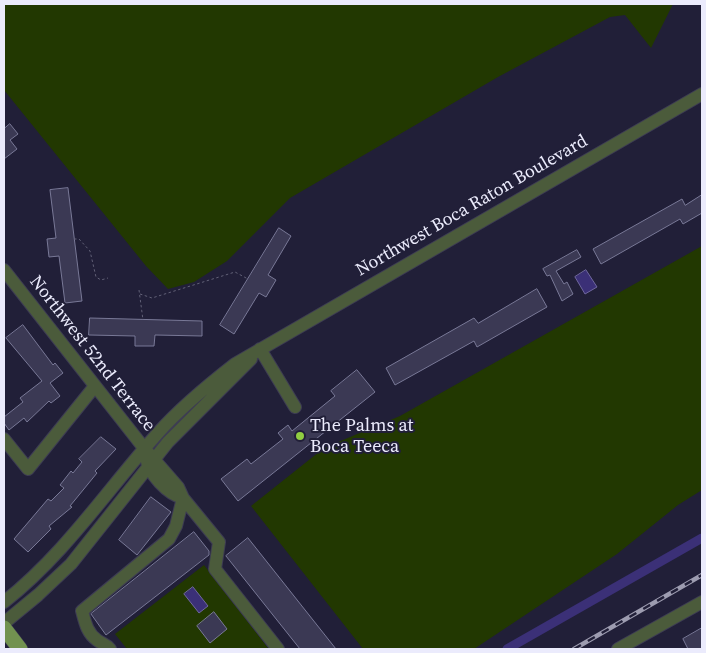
<!DOCTYPE html>
<style>
body{margin:0}
#map{position:relative;width:706px;height:653px;overflow:hidden;background:#211f38;font-family:"Source Serif 4",serif}
canvas{display:block}
.frame{position:absolute;inset:0;border:5px solid #ebebfc;pointer-events:none}
</style>
<div id="map">
<canvas width="706" height="653"></canvas>
<div class="frame"></div>
</div>
<script>
const ctx = document.querySelector('canvas').getContext('2d');
ctx.lineJoin = 'round';
function fillPath(path, color) {
  ctx.fillStyle = color;
  ctx.fill(path, 'evenodd');
}
function stroke(path, color, width, dash) {
  ctx.strokeStyle = color;
  ctx.lineWidth = width;
  ctx.lineCap = dash ? 'butt' : 'round';
  ctx.setLineDash(dash || []);
  ctx.stroke(path);
}
function label(font, color, halo, rows, align = 'center') {
  ctx.font = font + ' "Source Serif 4",serif';
  ctx.lineWidth = 4;
  ctx.setLineDash([]);
  ctx.textBaseline = 'middle';
  ctx.strokeStyle = halo;
  ctx.fillStyle = color;
  for (const [text, x, y, turn = 0] of rows) {
    ctx.save();
    ctx.translate(x, y);
    ctx.rotate((+turn || 0) * Math.PI / 180);
    ctx.textAlign = isNaN(turn) ? turn : align;
    if (halo) ctx.strokeText(text, 0, 0);
    ctx.fillText(text, 0, 0);
    ctx.restore();
  }
}
fillPath(new Path2D(`
 M4 4H673L651 48 625 15 610 17 498 77 290 198 227 261 194 282 168 289 146 266 4 90Z
 M702 246V490L678 505 617 554 474 649H363L251 506 324 448 400 416Z
 M204 565 269 649H127L115 634Z`), '#223801');
const water = new Path2D(`
 M586 270 597 287 585 294 575 277Z
 M193 587 208 606 199 613 184 594Z`);
fillPath(water, '#3b3077');
stroke(water, '#70689f', 1);
stroke(new Path2D(`
 M507 649 702 538`), '#3b3077', 9);
const building = new Path2D(`
 M10 124 18 134 10 140 17 149 4 159V129Z
 M68 188 82 301 65 303 59 256 49 257 47 239 56 238 50 190Z
 M702 195V213L683 224 680 219 601 264 593 249 682 199 685 205Z
 M279 228 291 236 268 275 276 280 266 297 259 293 234 334 220 325Z
 M577 250 581 257 556 271 564 284 567 282 573 294 562 301 550 275 547 276 543 269Z
 M537 289 547 307 477 347 474 341 395 385 386 368 474 318 478 323Z
 M90 318 202 321V336L155 335 154 346H135V336L89 335Z
 M23 325 53 365 55 363 63 373 50 383 60 396 51 403 49 401 27 422 24 418 9 430 4 423V417L23 402 20 398 42 381 6 338Z
 M357 370 375 392 238 501 221 479 247 459 251 464 283 439 278 433 288 425 292 431 335 396 331 391Z
 M101 437 116 449 95 471 97 473 70 506 72 507 49 526 51 529 28 552 14 539 48 499 51 501 64 488 60 485 71 471 73 473 82 462 79 459Z
 M151 497 171 512 137 555 119 540Z
 M194 532 209 551V555L106 635 91 614Z
 M248 538 336 649H300L226 556Z
 M214 612 227 629 210 643 197 626Z
 M702 628V649H688L683 639Z`);
fillPath(building, '#3b3954');
stroke(building, '#797997', 1);
const minor = new Path2D(`
 M4 270 144 448 178 487 183 498 176 526 169 539 82 611C85 622 87 633 97 640 102 644 106 644 110 649
 M260 349 295 407
 M4 439 28 469 95 386
 M146 458C149 474 167 494 183 498
 M183 498 219 542 215 569 278 649
 M4 602C65 554 107 490 158 433 181 407 208 385 235 364L702 94
 M4 623 38 595 71 564 168 442 251 359
 M618 649 702 602`);
const major = new Path2D(`
 M4 628 20 649`);
stroke(minor, '#3d3c53', 14);
stroke(major, '#3d3c53', 16);
stroke(new Path2D(`
 M74 239H79L90 251 96 277 101 280 108 278
 M139 290 143 320
 M140 294 152 298 235 272 248 279`), '#626177', 1, [2.5, 2.5]);
stroke(minor, '#4b5b3b', 12);
stroke(major, '#729250', 15);
const rail = new Path2D(`
 M574 649 702 575`);
stroke(rail, '#9d9cb0', 4.5);
stroke(rail, '#211f38', 2.5, [8]);
for (const [x, y, r, color] of [
 [300,436,5,"#90cd41"]
]) {
  const dot = new Path2D();
  dot.arc(x, y, r, 0, 2 * Math.PI);
  ctx.fillStyle = color;
  ctx.fill(dot);
  stroke(dot, '#211f38', 2);
}
label('18px', '#ebebfc', '#211f38', [
 ["Northwest Boca Raton Boulevard",472,206,-30],
 ["Northwest 52nd Terrace",92,354,52]
]);
label('18px', '#ebebfc', '#211f38', [
 ["The Palms at",310,426],
 ["Boca Teeca",310,447]
], 'left');
</script>
